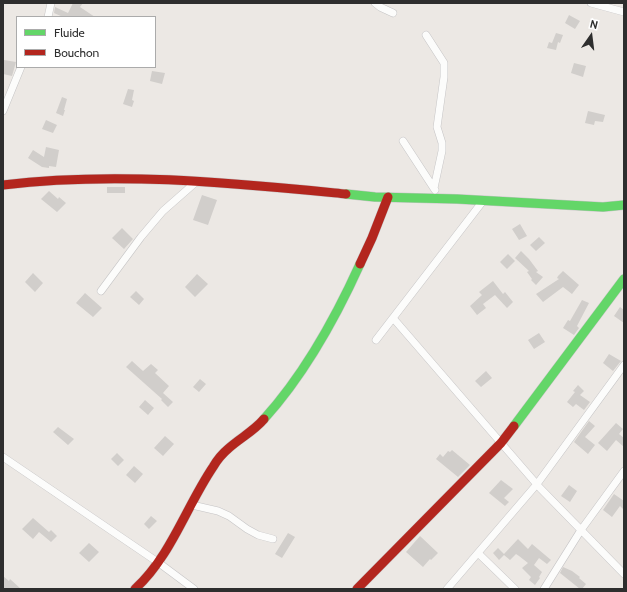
<!DOCTYPE html>
<style>
body{margin:0}
#map{position:relative;width:627px;height:592px;overflow:hidden;background:#ece8e4;font-family:Cabin,sans-serif}
canvas{display:block}
.frame{position:absolute;inset:0;border:4px solid #2e2e2e;pointer-events:none}
.legend{position:absolute;left:16px;top:16px;width:140px;height:52px;box-sizing:border-box;background:#fff;border:1px solid #ababab;margin:0;padding:5px 7px;list-style:none;font-size:12px;color:#2e2e2e}
.legend li{display:flex;align-items:center;gap:8px;height:20px}
.legend b{width:20px;border:1px solid #ababab}
.north{position:absolute;left:571px;top:16px;width:40px;height:40px;-webkit-text-stroke:3px #fff;paint-order:stroke;rotate:14deg;font-size:11px;font-weight:700;line-height:16px;text-align:center;color:#2e2e2e}
.north::after{content:'';display:block;margin:auto;width:14px;height:18px;background:#2e2e2e;clip-path:polygon(50% 0,100% 100%,50% 72%,0 100%)}
</style>
<div id="map">
<canvas width="627" height="592"></canvas>
<div class="frame"></div>
<ul class="legend">
<li><b style="height:5px;background:#63d668"></b>Fluide</li>
<li><b style="height:5px;background:#b3261e"></b>Bouchon</li>
</ul>
<div class="north">N</div>
</div>
<script>
const ctx = document.querySelector('canvas').getContext('2d');
ctx.lineJoin = 'round';
function fillPath(path, color) {
  ctx.fillStyle = color;
  ctx.fill(path, 'evenodd');
}
function stroke(path, color, width, dash) {
  ctx.strokeStyle = color;
  ctx.lineWidth = width;
  ctx.lineCap = dash ? 'butt' : 'round';
  ctx.setLineDash(dash || []);
  ctx.stroke(path);
}
fillPath(new Path2D(`
 M73 3H83L80 7 95 17H63L54 13 55 7 68 13Z
 M569 15 580 21 575 29 565 23Z
 M556 33 563 35 560 43 558 42 556 50 547 48 549 42 552 43Z
 M4 60 16 62 12 76 3 74Z
 M574 63 586 66 583 77 571 73Z
 M152 71 165 73 162 84 150 81Z
 M128 89 134 90 132 100 134 101 132 107 123 104Z
 M62 97 67 99 64 110H65L63 116 56 113Z
 M588 111 605 115 603 122 595 121 594 125 585 123Z
 M46 120 57 125 53 133 42 129Z
 M46 147 59 150 56 167 49 166V168L42 167 28 158 33 150 44 157Z
 M107 187H125V193H107Z
 M49 191 58 199 59 197 66 203 57 212 41 199Z
 M202 195 217 200 208 225 193 220Z
 M520 224 527 236 519 240 512 229Z
 M122 228 133 239 124 249 112 238Z
 M539 237 545 243 536 251 530 245Z
 M521 251 529 259 538 271 536 272 543 277 536 285 531 280 532 279 527 272 529 271 515 258Z
 M508 254 515 261 507 269 500 262Z
 M563 271 579 285 572 294 563 287 543 302 536 294 559 279 557 278 558 276Z
 M33 273 43 283 35 292 25 282Z
 M197 274 208 284 195 297 185 287Z
 M493 281 503 294 505 292 513 302 507 308 495 295 483 304 486 308 477 315 470 306 482 295 479 292Z
 M136 291 144 299 139 305 130 297Z
 M85 293 102 308 93 317 76 303Z
 M582 300 589 303 577 326 579 328 574 335 563 328 568 320 570 321Z
 M620 307 624 310V323L614 316Z
 M539 333 545 342 534 349 528 340Z
 M609 354 621 361 613 371 603 363Z
 M132 361 143 371 151 364 158 370 155 373 169 386 163 393 173 402 168 407 161 400 162 399 126 367Z
 M486 371 492 378 481 387 475 381Z
 M200 379 206 384 199 392 193 387Z
 M578 385 584 391 580 395 590 402 584 410 576 404 573 407 567 402 575 392 573 391Z
 M145 400 154 408 148 415 139 407Z
 M589 421 595 426 585 437 595 445 588 454 574 442Z
 M616 423 623 429 619 434 624 438V447L616 440 607 451 598 443Z
 M58 427 74 439 68 445 53 432Z
 M165 436 174 444 163 456 154 448Z
 M452 450 470 465 458 477 436 459 440 454 443 457 448 451 450 452Z
 M117 453 124 460 118 466 111 459Z
 M134 466 143 474 135 483 126 475Z
 M501 480 513 489 504 498 509 502 505 506 489 493Z
 M569 485 577 491 570 502 561 496Z
 M614 494 624 501V510L620 506 612 517 603 510Z
 M151 516 157 521 149 529 144 524Z
 M33 518 49 532 51 530 57 536 51 542 39 532 33 539 22 529Z
 M288 533 295 537 282 558 275 554Z
 M420 536 438 553 431 560 430 559 423 567 406 552Z
 M518 539 528 549 532 544 551 560 547 564 539 558 534 565 542 572 539 577 540 578 535 585 529 580 531 577 522 568 528 563 519 556 516 554 510 560 504 555 499 560 493 553 498 548 504 554Z
 M89 543 99 552 89 562 79 553Z
 M563 567 572 571 580 577 579 578 586 584 582 589H580L560 573Z
 M3 576 9 581 10 579 21 589H3Z`), '#d1cecb');
const street = new Path2D(`
 M375 3 380 7 393 13
 M591 3 624 12
 M48 17 51 3
 M426 35 444 63V77L437 127 442 143V151L434 188
 M3 111 21 67
 M403 141 435 190
 M101 291 141 237 163 211 196 182
 M393 318 540 488 624 574
 M376 340 483 201
 M3 457 159 563 194 589
 M192 505 218 511 229 516 247 529 258 535 273 539
 M478 553 515 589
 M447 589 537 484 624 365
 M544 589 581 530 624 471`);
const fast = new Path2D(`
 M346 194 375 197 457 199 603 207 624 205
 M264 419C303 376 336 317 360 264
 M514 426 624 279`);
const jam = new Path2D(`
 M3 185C117 171 232 183 346 194
 M360 264 372 238 388 197
 M135 589C171 556 186 507 213 467 217 460 223 453 229 448 240 438 254 431 264 419
 M357 589 501 443 514 426`);
stroke(street, '#c5c4c5', 8);
stroke(fast, '#c5c4c5', 10);
stroke(jam, '#c5c4c5', 10);
stroke(street, '#fcfcfb', 7);
stroke(fast, '#63d668', 9);
stroke(jam, '#b3261e', 9);
</script>
